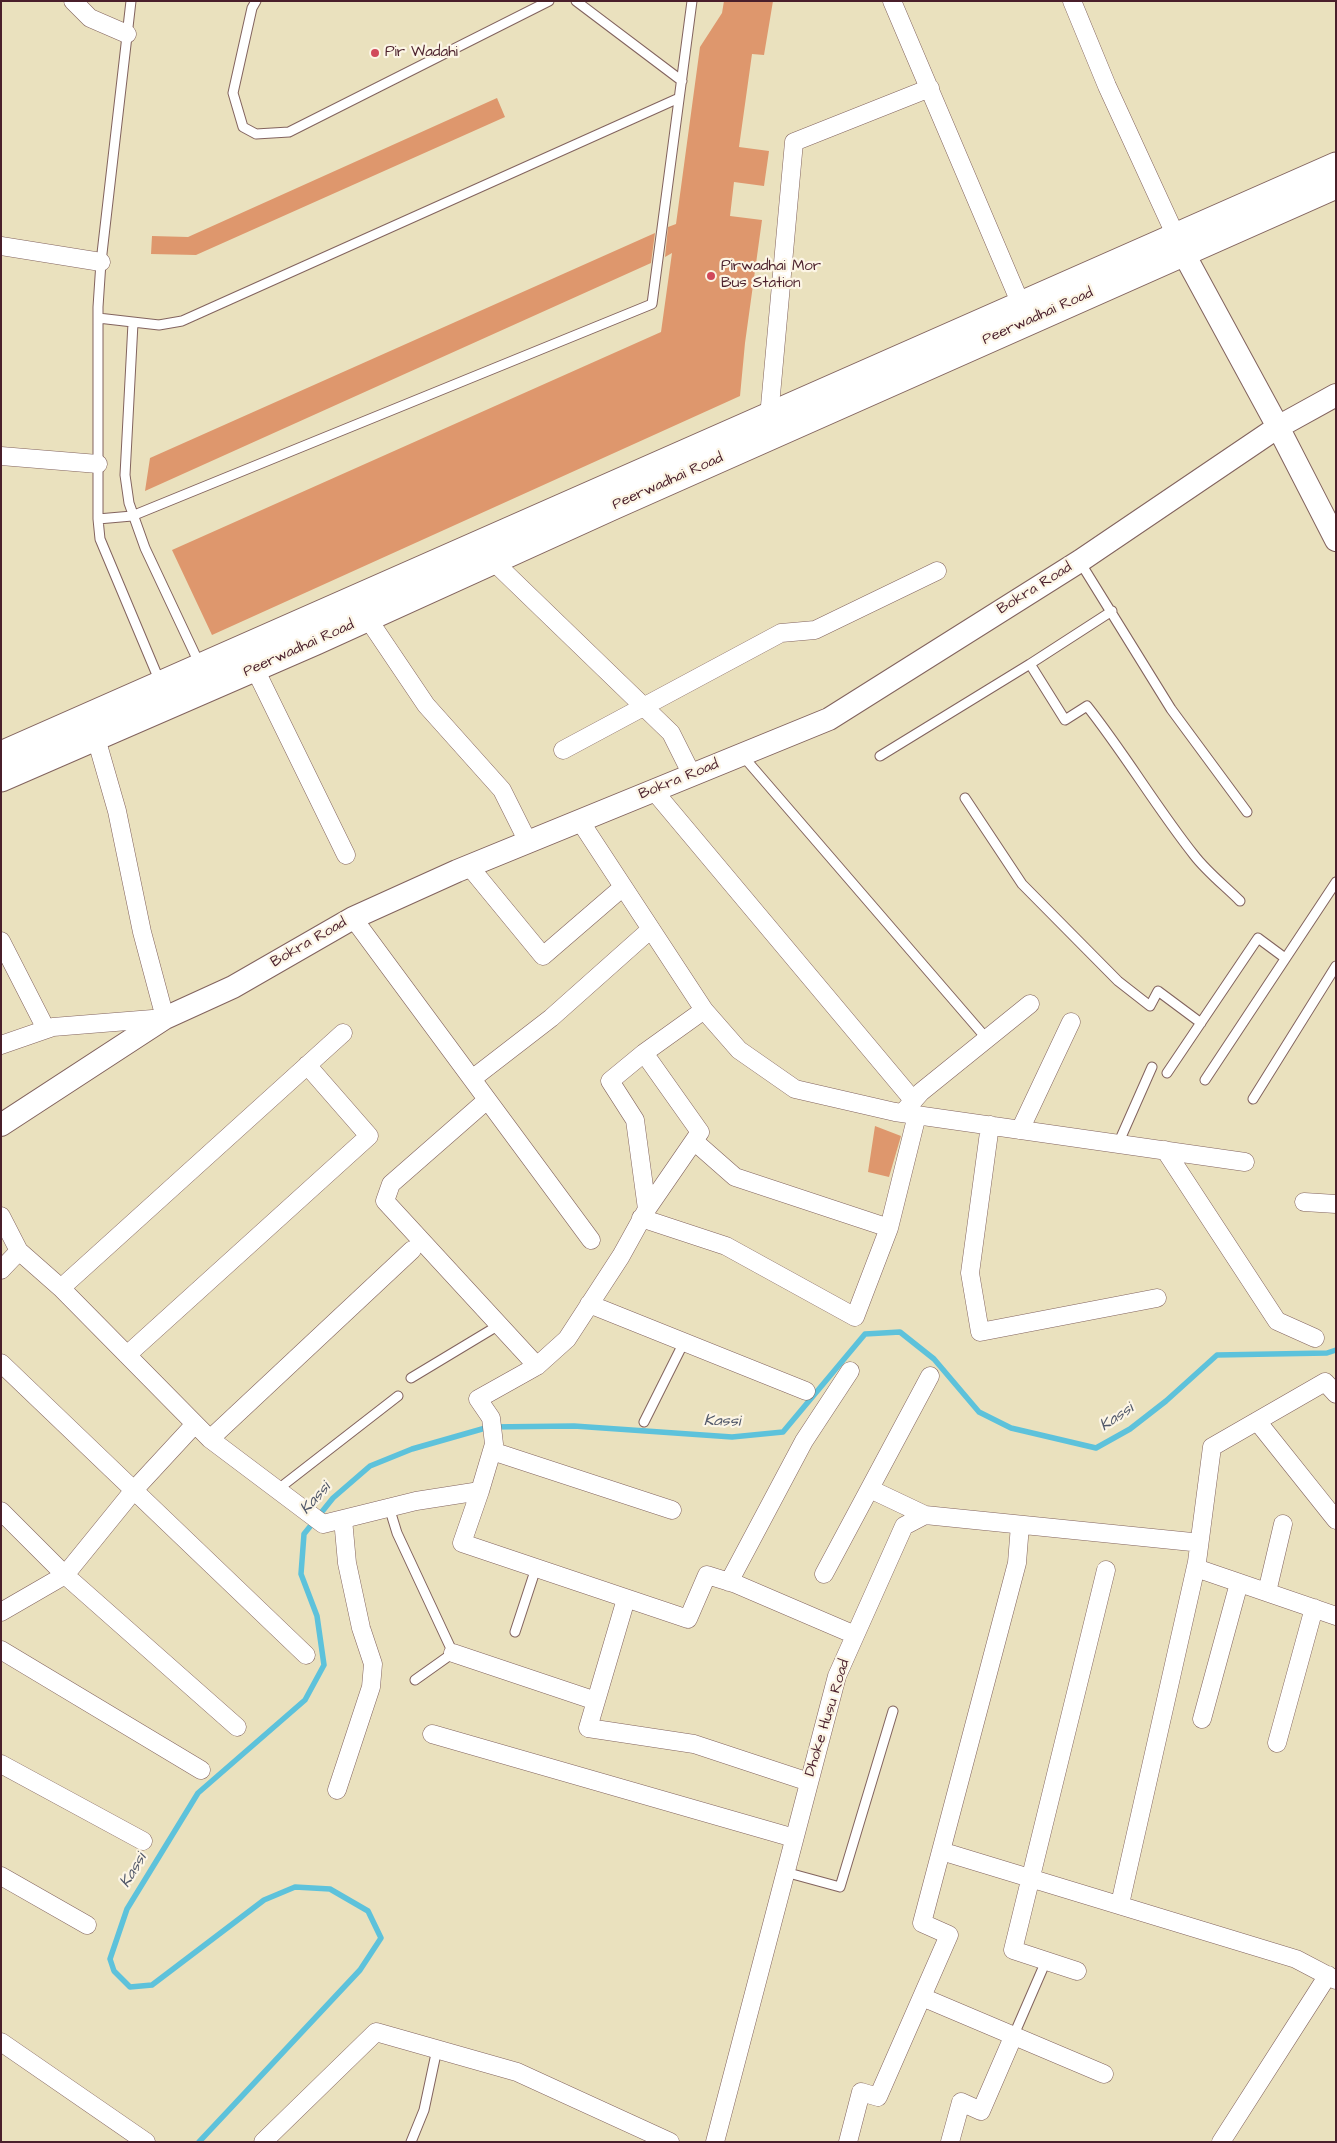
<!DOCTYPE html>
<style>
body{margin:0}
#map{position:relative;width:1337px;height:2143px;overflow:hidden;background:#eae1be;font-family:"Architects Daughter",sans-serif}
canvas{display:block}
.frame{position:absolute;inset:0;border:2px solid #4a1f2b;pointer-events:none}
</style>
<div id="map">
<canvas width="1337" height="2143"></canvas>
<div class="frame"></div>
</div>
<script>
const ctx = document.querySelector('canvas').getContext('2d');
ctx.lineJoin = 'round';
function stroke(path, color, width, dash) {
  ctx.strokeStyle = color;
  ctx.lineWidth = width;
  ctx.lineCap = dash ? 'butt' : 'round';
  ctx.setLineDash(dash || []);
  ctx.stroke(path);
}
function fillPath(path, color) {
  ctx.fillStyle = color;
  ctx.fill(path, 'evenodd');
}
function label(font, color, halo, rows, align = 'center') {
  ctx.font = font + ' "Architects Daughter",sans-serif';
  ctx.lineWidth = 4.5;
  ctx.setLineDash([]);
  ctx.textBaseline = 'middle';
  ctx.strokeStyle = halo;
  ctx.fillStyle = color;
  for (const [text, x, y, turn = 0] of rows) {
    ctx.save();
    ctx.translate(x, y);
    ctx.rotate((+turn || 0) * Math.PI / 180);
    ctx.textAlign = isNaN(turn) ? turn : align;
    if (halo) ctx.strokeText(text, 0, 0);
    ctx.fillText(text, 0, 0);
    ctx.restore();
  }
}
stroke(new Path2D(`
 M199 2142 360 1970 381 1938 368 1911 330 1889 295 1887 264 1900 152 1985 130 1987 114 1971 110 1959 127 1909 198 1793 305 1700 324 1665 317 1616 301 1574 304 1534 333 1498 370 1466 412 1449 489 1427 574 1426 732 1437 783 1432 865 1334 900 1332 934 1359 979 1412 1011 1428 1096 1448 1130 1429 1166 1401 1217 1355 1327 1353 1336 1350`), '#5dc2db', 5.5);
fillPath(new Path2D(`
 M724 1H773L764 55 752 54 739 147 769 151 764 186 734 182 730 216 762 220 745 343 740 396 212 635 172 550 661 332 672 253 665 257 668 227 676 224 700 47 722 13Z
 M497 98 505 117 196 255 151 254 152 236 188 237Z
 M655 233 651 263 145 491 150 458Z
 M875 1126 901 1136 889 1177 868 1172Z`), '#de976d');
const service = new Path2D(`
 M131 1 101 262 98 307V519L100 539 160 682
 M256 1 252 8 233 93 243 127 256 134 289 132 549 1
 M576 1 682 81
 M98 318 159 325 182 321 679 98
 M133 323 125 475 129 503 145 548 200 665
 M98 519 132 516 652 304 692 1
 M1080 562 1171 709 1247 812
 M1030 664 1112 611
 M742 755 987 1039
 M880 756 1030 664 1065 720 1087 706C1125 754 1156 807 1194 855 1207 872 1225 886 1240 901
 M965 798 1022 884 1118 981 1150 1006 1158 991 1201 1023
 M1167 1073 1258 938 1285 958
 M1205 1080 1336 882
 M1253 1099 1336 966
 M1118 1144 1152 1067
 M411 1378 499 1325
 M644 1422 684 1342
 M277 1490 398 1396
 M389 1507 397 1533 453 1653 415 1680
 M515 1632 536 1568
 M785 1872 840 1887 893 1711
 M1013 2037 1046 1961
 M411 2142 424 2110 437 2049`);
const minor = new Path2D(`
 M73 1 90 18 127 34
 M892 1 1025 314
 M1072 1 1107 86 1180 245
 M1 246 101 262
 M769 417 794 142 930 88
 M1 456 98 464
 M493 561 671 733 692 775
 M368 619 426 705 502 790 528 842
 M255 669 346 855
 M563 750 781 633 815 630 937 571
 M654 791 913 1100
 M580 821 704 1010 739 1050 795 1089 895 1112 1245 1162
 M469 866 543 956 623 887
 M353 918 591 1240
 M1 941 46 1029
 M1 1045 53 1027 165 1018 142 932 117 811 96 738
 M644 1053 700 1132 647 1209
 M472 1079 551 1018 651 929
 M487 1100 391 1184 385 1201 537 1366
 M906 1109 921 1092 1030 1004
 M990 1125 970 1273 980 1332 1157 1298
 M1020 1130 1071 1022
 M694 1141 735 1177 889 1228 917 1115
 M1165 1150 1277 1321 1315 1338
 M1304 1202 1336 1204
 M1 1216 19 1251 61 1288 210 1439 323 1524 416 1501 480 1491 462 1543 688 1619 707 1575 736 1584 855 1635
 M641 1218 726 1246 855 1317 889 1228
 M1 1270 19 1251
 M61 1288 343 1033
 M589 1304 806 1391
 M127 1355 369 1136 307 1065
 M1 1363 306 1655
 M1257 1421 1336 1520
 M210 1439 412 1250
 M492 1451 672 1510
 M870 1489 925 1515
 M480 1491 494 1444 491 1418 478 1399 537 1366 567 1339 621 1256 647 1209 635 1120 610 1081 644 1053 704 1010
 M1 1511 65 1575 237 1727
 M1196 1568 1336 1616
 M824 1574 930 1376
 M729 1582 804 1441 850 1371
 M1267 1592 1283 1524
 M626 1599 588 1728 694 1744 809 1782
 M1 1612 65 1575 134 1490 195 1424
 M1 1650 201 1770
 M453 1653 596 1701
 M1202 1719 1239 1583
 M432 1734 794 1838
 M1277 1743 1314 1608
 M1 1764 143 1841
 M337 1790 371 1687 373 1664 361 1628 347 1563 343 1519
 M941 1851 1296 1959 1336 1980
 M1 1876 87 1925
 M1120 1904 1197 1562 1212 1447 1325 1382 1336 1394
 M1077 1971 1013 1950 1106 1570
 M922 1997 1104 2074
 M1 2042 146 2142
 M263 2142 376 2032 517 2072 670 2142
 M715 2142 837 1676 904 1526 925 1515 1192 1542
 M848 2142 861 2092 878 2097 949 1935 922 1923 1017 1563 1020 1525
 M950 2142 961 2102 981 2111 1013 2037
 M1221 2142 1328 1975`);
const tertiary = new Path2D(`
 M1184 254 1278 427 1336 540
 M1 1125 165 1018 233 987 353 918 457 871 829 719 1080 561 1278 427 1336 395`);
const secondary = new Path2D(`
 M1 754 1336 165
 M1 779 316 642 613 507 1336 186`);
stroke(service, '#82635e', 11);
stroke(minor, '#82635e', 19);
stroke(tertiary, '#82635e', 24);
stroke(secondary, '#82635e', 27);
stroke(service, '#fff', 9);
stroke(minor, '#fff', 18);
stroke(tertiary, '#fff', 22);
stroke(secondary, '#fff', 25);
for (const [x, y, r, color] of [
 [375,53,5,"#d1495b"],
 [711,276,5,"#d1495b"]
]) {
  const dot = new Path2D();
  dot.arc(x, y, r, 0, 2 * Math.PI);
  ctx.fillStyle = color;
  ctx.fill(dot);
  stroke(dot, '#fcf5e5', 2);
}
label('15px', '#4a1f2b', '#fcf5e5', [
 ["Pir Wadahi",385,53],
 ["Pirwadhai Mor",721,267],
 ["Bus Station",721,284]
], 'left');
label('15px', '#4a1f2b', '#fcf5e5', [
 ["Peerwadhai Road",1038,317,-24],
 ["Peerwadhai Road",668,482,-24],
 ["Bokra Road",1035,589,-32],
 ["Peerwadhai Road",299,649,-24],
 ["Bokra Road",679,780,-22],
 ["Bokra Road",309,943,-30],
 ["Dhoke Husu Road",828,1718,-73]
]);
label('italic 16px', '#515869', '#fcf5e5', [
 ["Kassi",1117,1418,-34],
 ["Kassi",722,1422,1],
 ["Kassi",316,1499,-48],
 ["Kassi",134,1871,-59]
]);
</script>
